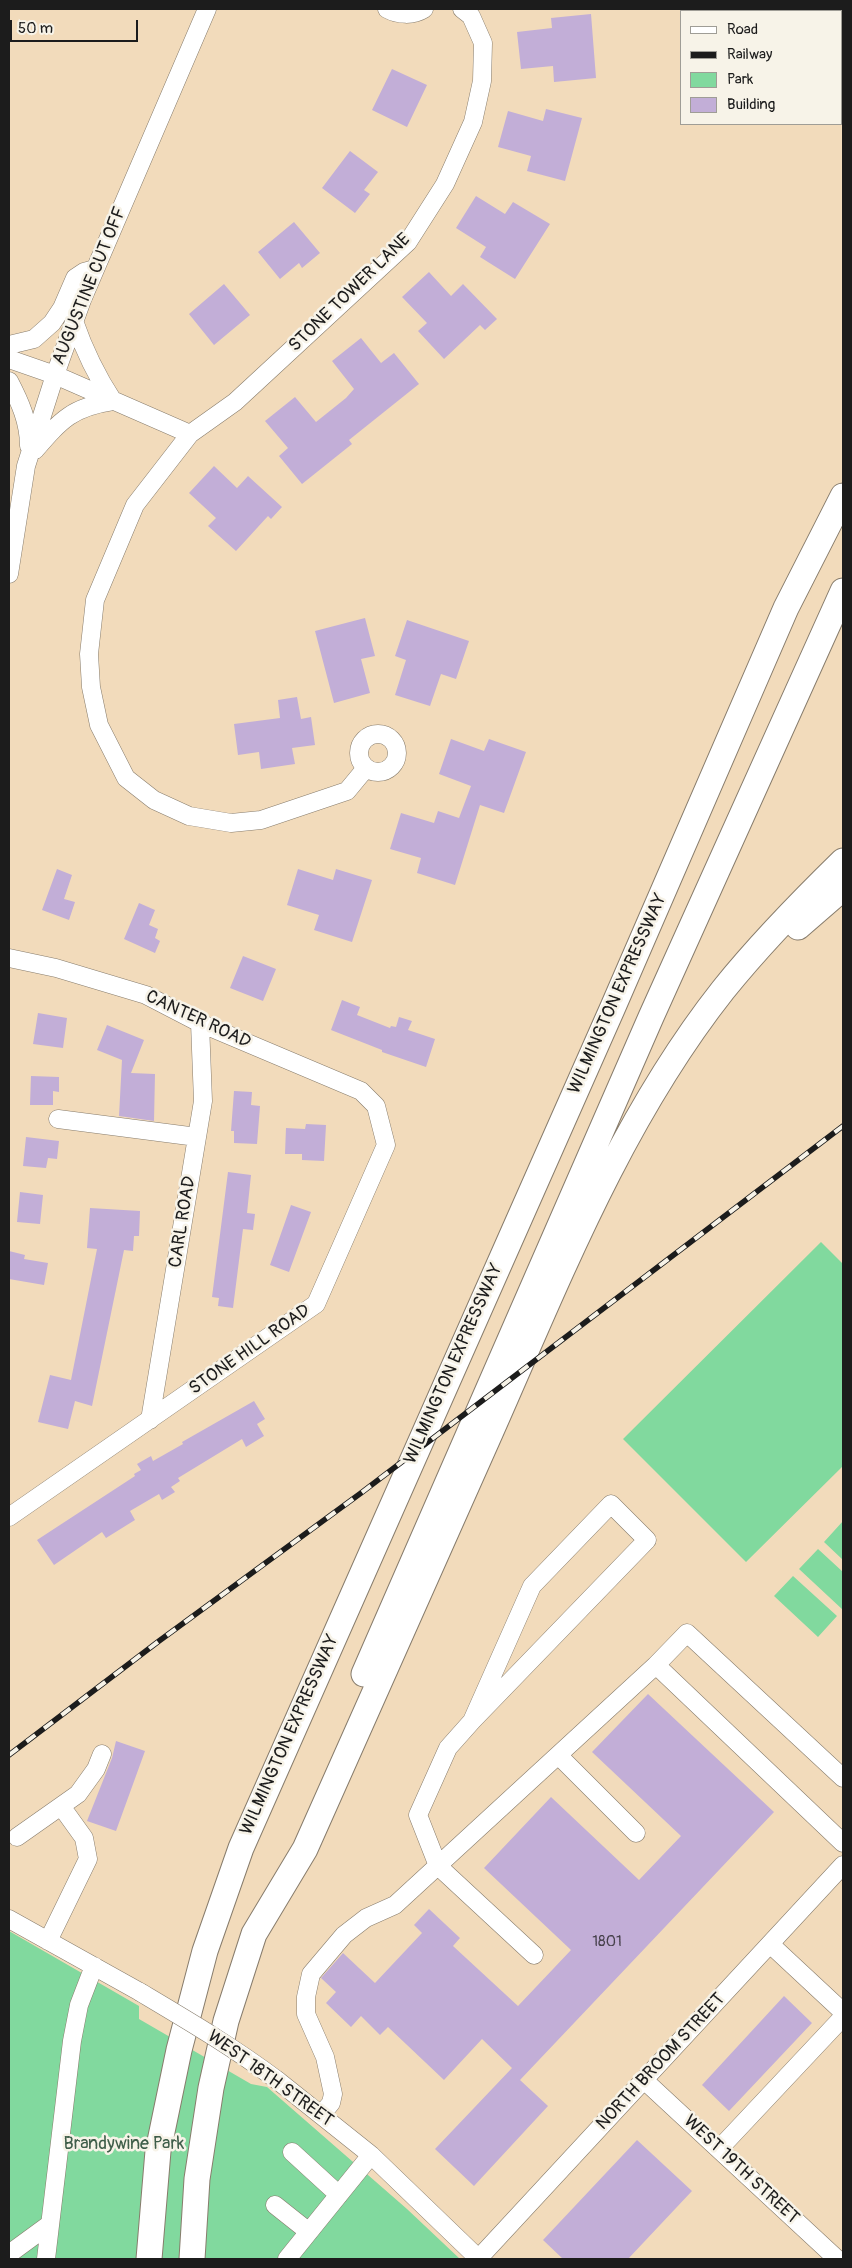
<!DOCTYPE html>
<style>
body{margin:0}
#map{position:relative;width:852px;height:2268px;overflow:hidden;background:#f2dbbb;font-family:Pangolin,sans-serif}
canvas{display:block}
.frame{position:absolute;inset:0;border:10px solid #1c1c1c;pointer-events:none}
.legend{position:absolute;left:680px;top:10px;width:162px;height:115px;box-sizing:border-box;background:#f7f3e8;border:1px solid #9f9d96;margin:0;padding:6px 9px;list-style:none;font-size:15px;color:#1c1c1c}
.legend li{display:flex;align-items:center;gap:10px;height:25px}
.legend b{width:25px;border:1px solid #9f9d96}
.scale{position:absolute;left:10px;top:20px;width:128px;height:22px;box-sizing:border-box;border:2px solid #1c1c1c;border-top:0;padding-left:6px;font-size:15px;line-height:18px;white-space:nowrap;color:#1c1c1c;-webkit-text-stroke:4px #f7f3e8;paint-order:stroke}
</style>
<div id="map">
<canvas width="852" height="2268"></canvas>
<div class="frame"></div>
<ul class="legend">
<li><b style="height:6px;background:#fff"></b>Road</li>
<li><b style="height:6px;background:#1c1c1c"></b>Railway</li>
<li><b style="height:14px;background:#81d99e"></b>Park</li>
<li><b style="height:14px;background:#c2aed7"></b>Building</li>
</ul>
<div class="scale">50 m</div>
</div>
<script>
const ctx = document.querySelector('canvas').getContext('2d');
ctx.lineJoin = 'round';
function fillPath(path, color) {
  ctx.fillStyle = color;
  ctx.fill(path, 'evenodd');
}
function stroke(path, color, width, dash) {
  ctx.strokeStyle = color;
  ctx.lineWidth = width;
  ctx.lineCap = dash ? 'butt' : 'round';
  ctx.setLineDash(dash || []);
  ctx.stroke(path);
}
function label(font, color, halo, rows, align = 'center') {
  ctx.font = font + ' Pangolin,sans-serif';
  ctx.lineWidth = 5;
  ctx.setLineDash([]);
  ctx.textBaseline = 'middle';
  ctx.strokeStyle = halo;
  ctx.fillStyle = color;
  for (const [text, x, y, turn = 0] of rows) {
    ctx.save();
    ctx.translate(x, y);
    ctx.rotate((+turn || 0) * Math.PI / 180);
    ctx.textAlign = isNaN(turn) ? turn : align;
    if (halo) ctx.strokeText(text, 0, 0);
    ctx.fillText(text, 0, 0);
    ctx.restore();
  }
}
fillPath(new Path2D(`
 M821 1242 843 1264V1466L746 1562 623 1439Z
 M843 1521V1560L824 1542Z
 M818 1549 843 1572V1610L799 1569Z
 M793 1576 837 1616 818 1637 774 1596Z
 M9 1931 139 2006V2019L251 2084 267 2087 407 2209 460 2259H9Z`), '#81d99e');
fillPath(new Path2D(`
 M591 14 596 78 554 82 553 66 521 69 517 32 552 28 551 18Z
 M392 69 427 85 407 127 372 110Z
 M546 109 582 118 565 181 527 171 531 156 498 147 508 111 543 121Z
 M350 151 378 172 364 190 370 194 355 213 322 188Z
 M476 196 505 214 513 202 550 224 515 279 480 257 486 247 456 228Z
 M294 222 320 253 302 268 299 263 280 279 258 252Z
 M429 272 451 296 463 284 497 319 485 330 480 325 444 359 418 331 427 323 402 297Z
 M224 284 250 315 214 345 189 314Z
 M361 338 381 363 394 353 419 384 349 440 352 444 302 484 279 456 288 448 265 421 295 397 316 422 346 398 354 389 332 361Z
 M214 466 237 488 248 476 282 507 271 519 268 516 236 551 208 526 216 518 189 493Z
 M365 618 375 656 361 659 370 693 334 703 315 631Z
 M407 620 469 641 456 679 441 674 430 706 395 695 406 660 395 656Z
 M297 697 301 719 311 717 315 745 292 748 295 764 261 769 259 752 238 755 234 724 280 718 278 700Z
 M451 739 484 751 489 739 526 752 504 813 480 805 455 885 417 873 421 858 390 849 401 813 434 823 438 811 459 818 471 786 439 774Z
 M57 869 72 875 64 899 75 902 69 920 42 910Z
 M298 869 333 880 336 869 372 880 352 942 314 930 319 915 287 905Z
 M139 903 155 910 149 925 158 929 155 938 160 941 155 953 124 939Z
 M243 956 276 969 263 1001 230 988Z
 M342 1000 360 1007 357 1015 390 1028 391 1026 396 1027 399 1017 412 1021 408 1030 435 1039 426 1067 382 1052V1050L331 1030Z
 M38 1013 67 1018 63 1048 33 1044Z
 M107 1025 144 1040 131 1073 155 1074 154 1121 119 1116 122 1060 97 1050Z
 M31 1076 59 1077V1092L53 1091V1105H30Z
 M234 1091 252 1092 251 1105 260 1106 257 1144 234 1143V1131H231Z
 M306 1124 326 1125 324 1161 302 1160V1154H285L286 1128 305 1129Z
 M26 1137 59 1141 57 1159 48 1158 46 1168 23 1166Z
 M228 1172 251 1175 247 1213 255 1214 253 1230 243 1229 233 1308 218 1306 219 1298 212 1297Z
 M20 1192 43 1195 40 1224 17 1222Z
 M291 1205 311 1212 289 1272 270 1265Z
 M90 1208 140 1211 139 1236H134L133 1251 124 1250 92 1406 75 1401 68 1429 38 1422 50 1375 71 1380 97 1249 87 1248Z
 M9 1251 25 1255 24 1259 48 1263 44 1285 9 1279Z
 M254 1401 265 1419 257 1424 264 1436 246 1447 242 1439 178 1478 180 1481 171 1487 175 1492 162 1500 159 1494 130 1511 135 1520 106 1538 102 1532 54 1565 37 1540 135 1476 134 1474 141 1470 137 1464 151 1456 153 1461 183 1444 182 1442Z
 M648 1694 774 1812 520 2080 548 2106 474 2186 435 2149 512 2068 482 2039 444 2080 388 2027 380 2035 361 2016 351 2027 326 2003 336 1992 321 1978 343 1953 375 1983 422 1933 414 1925 429 1909 460 1938 453 1946 518 2006 571 1950 484 1868 551 1797 639 1880 681 1836 592 1752Z
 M116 1741 145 1751 116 1831 87 1821 112 1758Z
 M784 1996 812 2023 729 2111 702 2085Z
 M637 2140 692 2191 628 2259H563L543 2240Z`), '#c2aed7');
const minor = new Path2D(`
 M387 9C398 15 413 16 424 9
 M9 345 34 339 52 323 62 308 75 278 84 272 95 269
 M9 359 55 375 190 434
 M9 381C20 402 29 422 29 446
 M35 450C61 420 72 407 113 401 96 375 84 350 74 321
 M9 574 26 466 55 375 82 300 207 9
 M359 753a19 19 0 1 1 38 0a19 19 0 1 1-38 0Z
 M366 768 347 791 261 820 231 823 189 816 154 800 126 778 99 725 91 687 89 654 95 600 135 505 190 434 235 402 408 242 445 184 473 122 482 81 483 43 471 16 462 9
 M9 958 56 968 146 995 200 1023 361 1091 376 1106 386 1145 316 1304 9 1517
 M58 1119 197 1137
 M150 1420 203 1101 200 1023
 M472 1721 647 1540 611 1504 532 1586 472 1721 448 1748 418 1815 438 1866 534 1955
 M558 1755 636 1833
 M843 1778 687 1633 656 1665 843 1843
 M17 1837 78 1794 96 1769 102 1754
 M9 1919 140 1992
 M48 1941 88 1859 84 1838 61 1806
 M770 1944 843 2012
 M277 2080 371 2155 479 2259
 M644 2080 837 2259
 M321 2115 331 2103 333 2094 325 2057 306 2014V1997L311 1974 344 1935 366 1918 395 1905 656 1665
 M719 2149 843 2017
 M292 2152 339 2195
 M275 2205 309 2232
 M9 2254 50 2224
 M46 2259 72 2041 79 2005 94 1966
 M287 2259 371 2155
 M478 2259 843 1865`);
const highway = new Path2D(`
 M798 927 843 888
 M364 1674 651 1017 843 591
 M149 2259 158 2151 179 2050 205 1951 241 1848 613 1007 786 608 843 496
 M192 2259 197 2179 211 2088 226 2021 254 1934 305 1849C366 1712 427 1575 488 1438 556 1285 618 1123 723 990 760 944 801 902 843 861`);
stroke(minor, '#877c6c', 19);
stroke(highway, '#877c6c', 27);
stroke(minor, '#fff', 18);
stroke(highway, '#fff', 25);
const rail = new Path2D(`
 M9 1755 159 1641 361 1493 843 1126`);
stroke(rail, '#1c1c1c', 5.5);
stroke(rail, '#f7f3e8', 4, [11]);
const minorBridge = new Path2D(`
 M140 1992C187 2020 233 2047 277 2080`);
stroke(minorBridge, '#877c6c', 19, []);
stroke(minorBridge, '#fff', 18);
label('15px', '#46404b', null, [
 ["1801",607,1942]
]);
label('18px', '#1c1c1c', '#f7f3e8', [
 ["AUGUSTINE CUT OFF",90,286,-68],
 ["STONE TOWER LANE",350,293,-44],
 ["WILMINGTON EXPRESSWAY",618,994,-66],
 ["CANTER ROAD",198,1020,25],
 ["CARL ROAD",183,1222,-81],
 ["STONE HILL ROAD",250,1350,-35],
 ["WILMINGTON EXPRESSWAY",454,1364,-66],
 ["WILMINGTON EXPRESSWAY",290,1735,-66],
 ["NORTH BROOM STREET",661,2062,-47],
 ["WEST 18TH STREET",270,2079,36],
 ["WEST 19TH STREET",741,2170,43]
]);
label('18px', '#3f5e4a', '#f7f3e8', [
 ["Brandywine Park",124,2144]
]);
</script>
